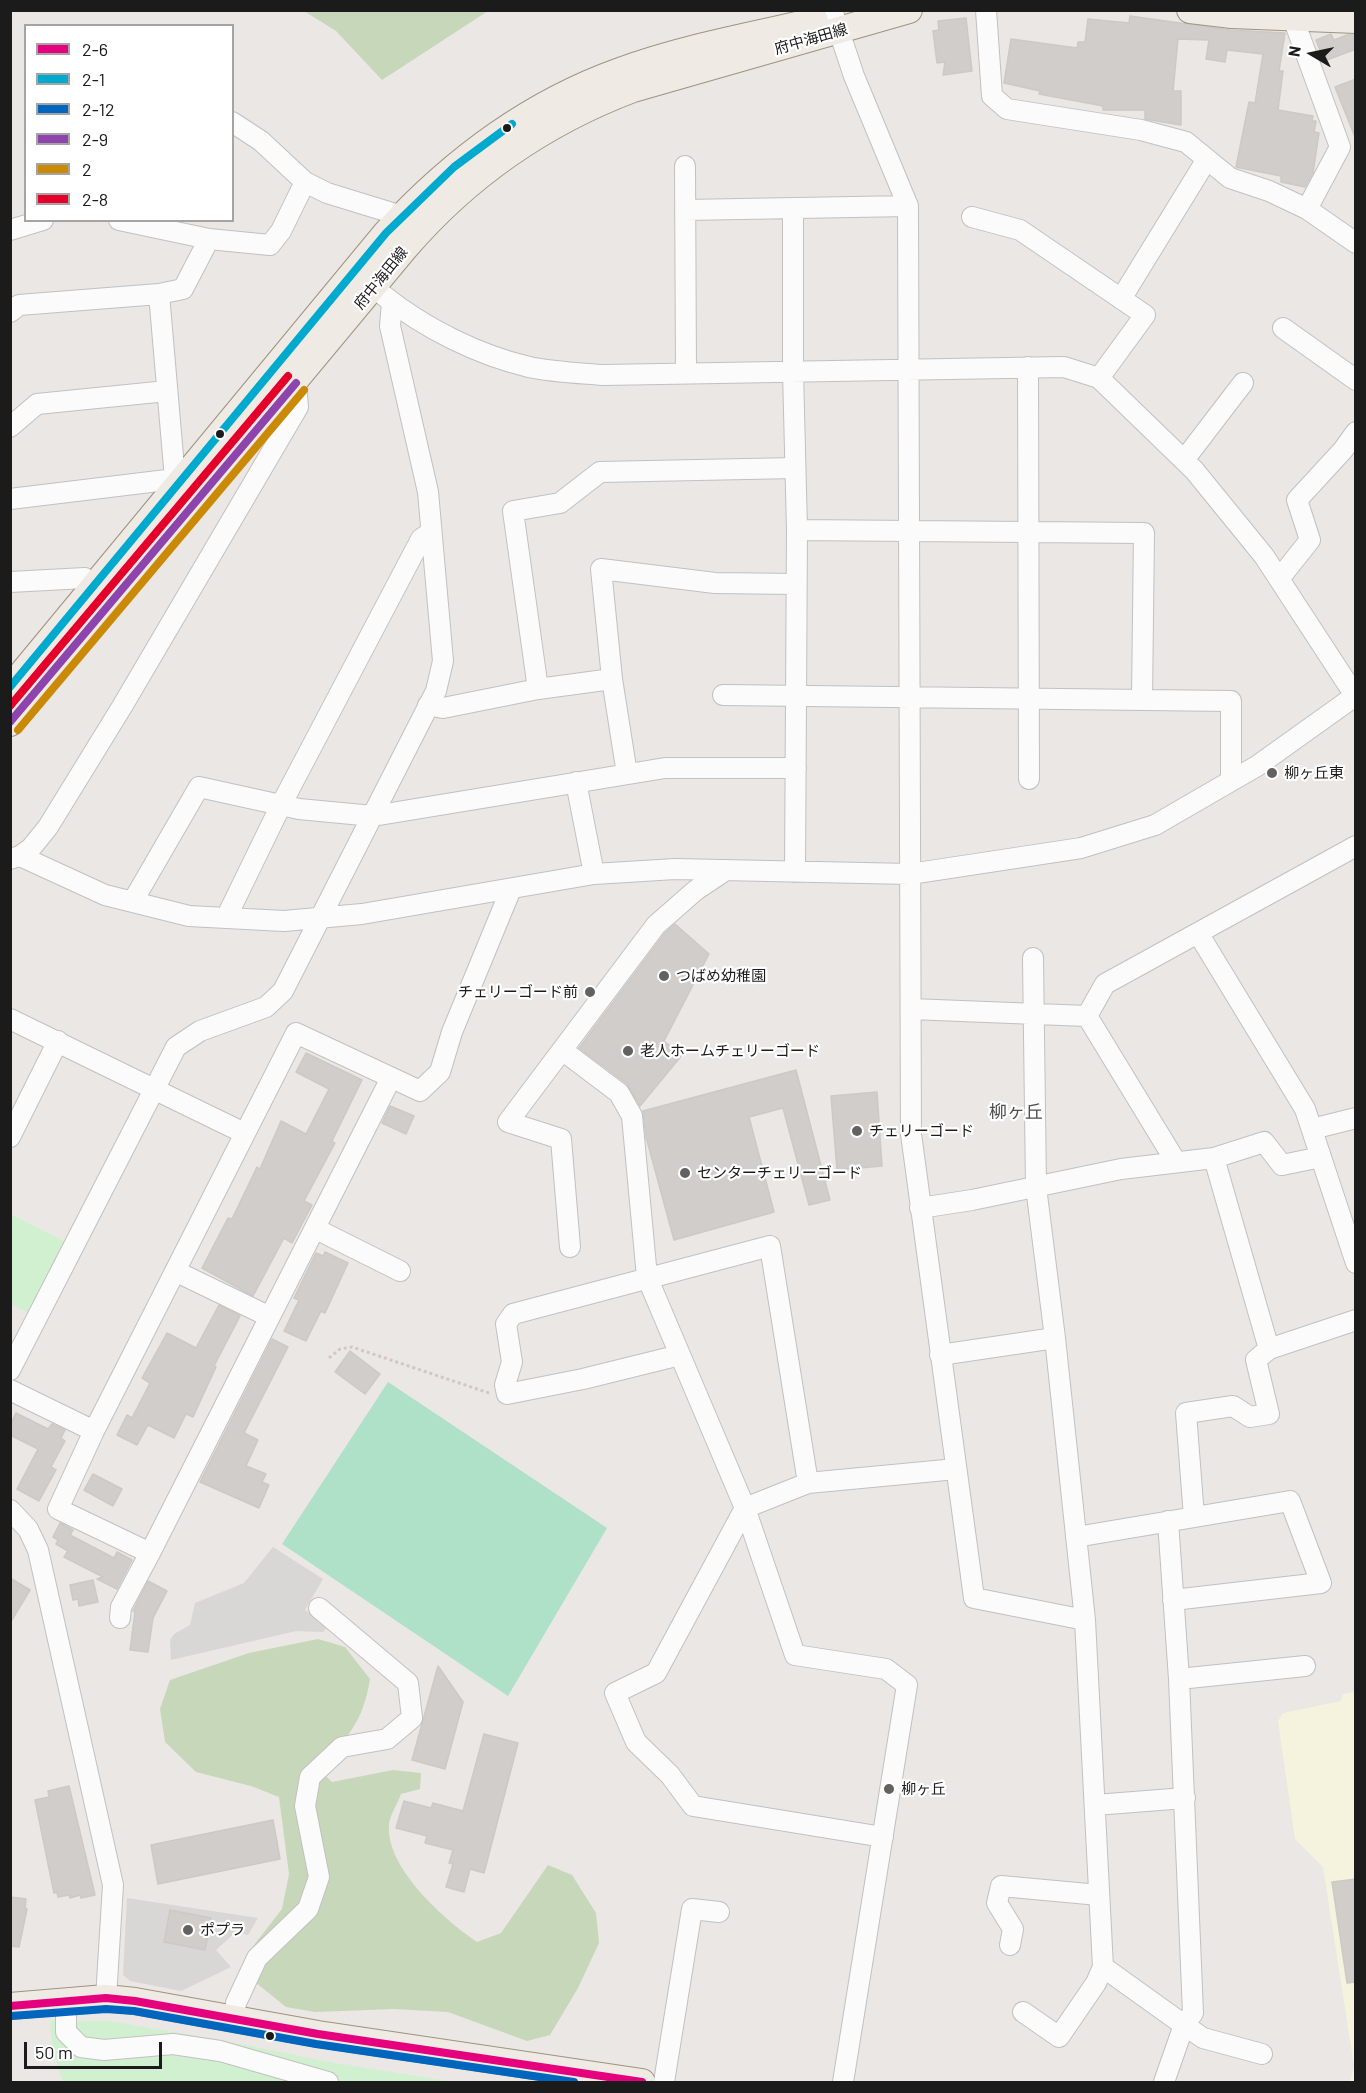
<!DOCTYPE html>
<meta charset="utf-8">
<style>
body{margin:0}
#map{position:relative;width:1366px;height:2093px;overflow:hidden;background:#eae7e4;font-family:Barlow,sans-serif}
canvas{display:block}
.frame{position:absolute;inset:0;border:12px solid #1b1b1b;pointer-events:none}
.legend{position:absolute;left:24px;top:24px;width:210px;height:198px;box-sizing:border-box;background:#fff;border:2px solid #a4a4a4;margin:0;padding:8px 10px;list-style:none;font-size:18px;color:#1b1b1b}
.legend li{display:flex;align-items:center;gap:12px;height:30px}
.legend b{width:30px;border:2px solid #a4a4a4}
.north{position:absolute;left:1282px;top:24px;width:60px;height:60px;-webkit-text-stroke:4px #fff;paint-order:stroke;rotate:279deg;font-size:16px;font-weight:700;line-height:24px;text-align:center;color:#1b1b1b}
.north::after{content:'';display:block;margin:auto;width:21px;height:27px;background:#1b1b1b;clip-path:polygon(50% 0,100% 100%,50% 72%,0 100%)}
.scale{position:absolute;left:24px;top:2042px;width:138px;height:27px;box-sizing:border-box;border:3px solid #1b1b1b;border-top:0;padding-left:8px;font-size:18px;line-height:21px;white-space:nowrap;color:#1b1b1b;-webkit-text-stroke:4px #fff;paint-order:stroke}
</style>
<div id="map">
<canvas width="1366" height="2093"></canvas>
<div class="frame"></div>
<ul class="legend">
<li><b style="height:8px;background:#e5007d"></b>2-6</li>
<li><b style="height:8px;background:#00a9ce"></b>2-1</li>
<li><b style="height:8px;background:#0065bd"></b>2-12</li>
<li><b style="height:8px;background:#8e44ad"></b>2-9</li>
<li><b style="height:8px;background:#cb8a05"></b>2</li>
<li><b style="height:8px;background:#e4002b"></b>2-8</li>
</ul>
<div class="north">N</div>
<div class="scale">50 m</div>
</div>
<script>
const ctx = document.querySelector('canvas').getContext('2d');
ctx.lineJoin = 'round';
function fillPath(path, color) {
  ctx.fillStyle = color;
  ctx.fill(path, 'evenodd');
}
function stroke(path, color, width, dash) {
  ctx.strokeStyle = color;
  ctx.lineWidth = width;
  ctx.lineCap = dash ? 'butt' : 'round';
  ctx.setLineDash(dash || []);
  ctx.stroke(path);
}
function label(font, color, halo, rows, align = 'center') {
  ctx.font = font + ' Barlow,"Noto Sans JP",sans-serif';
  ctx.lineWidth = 4.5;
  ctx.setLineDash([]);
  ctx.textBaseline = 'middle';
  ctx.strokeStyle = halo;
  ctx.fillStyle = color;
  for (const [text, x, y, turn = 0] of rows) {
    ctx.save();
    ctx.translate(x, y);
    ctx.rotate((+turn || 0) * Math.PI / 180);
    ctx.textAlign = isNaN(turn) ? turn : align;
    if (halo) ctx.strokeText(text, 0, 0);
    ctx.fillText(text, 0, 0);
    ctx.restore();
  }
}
fillPath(new Path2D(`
 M1355 1692V2082H1350L1354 2066 1323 1867 1295 1839 1278 1721 1283 1713 1341 1701 1343 1694Z`), '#f5f3dd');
fillPath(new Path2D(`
 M304 11H488L382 80 336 31Z
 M318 1639 345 1647 370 1679C363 1722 348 1738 317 1768L332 1782 393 1770 421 1773 420 1789 401 1794C398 1803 390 1815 389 1824 385 1868 445 1920 477 1942L501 1933 548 1865 572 1875 596 1913 599 1943 578 1988 550 2035 527 2041 448 2012 394 2009 315 2012 286 2007 250 1978 247 1954 282 1909 289 1874 279 1797 251 1786 196 1772 165 1742 160 1709 170 1680 249 1653Z`), '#c6d8b9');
fillPath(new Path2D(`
 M10 1214 66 1242 29 1313 11 1304Z
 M50 2021H108L221 2040 334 2063 455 2082H63L52 2047Z`), '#d1f0cf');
fillPath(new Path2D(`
 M388 1382 607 1528 508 1696 282 1544Z`), '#afe1c8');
fillPath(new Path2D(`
 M273 1547 323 1579 305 1610 328 1626 323 1632 296 1631 171 1660 170 1640 174 1634 190 1625 195 1603 244 1583Z
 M127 1898 258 1918 248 1935 236 1932 216 1950 231 1967 181 1991 130 1981 123 1975ZM170 1911 211 1919 205 1950 164 1942Z`), '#d8d7d5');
const building = new Path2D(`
 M1130 16 1230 30 1285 33 1279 71H1283L1278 110 1313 116 1312 121H1316L1314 132 1319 133 1313 173 1305 187 1281 182V176L1236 167 1249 102 1255 103 1263 54 1227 50 1225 62 1206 59 1209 40 1178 39 1173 91H1181V125L1145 119V110H1103V106L1039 94 1040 91 1004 83 1011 39 1077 48 1078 42H1085L1088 19 1129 23Z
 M966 18 972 71 943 75 945 62 937 63 933 31 939 30 938 21Z
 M1331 34 1334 40 1347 35H1356V49L1324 61 1316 40Z
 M1356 79V137H1355L1335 87Z
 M675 924 709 954 664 1041 682 1055 640 1106 627 1084 579 1048 665 933Z
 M306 1053 362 1080 332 1141 335 1143 304 1201 312 1205 292 1243 284 1238 253 1296 202 1268 228 1218 232 1219 257 1167 260 1169 281 1121 306 1134 329 1089 296 1072Z
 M796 1070 830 1200 809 1205 783 1108 749 1117 774 1212 674 1240 646 1137 643 1111Z
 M877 1092 882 1166 837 1170 831 1096Z
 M390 1106 414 1116 406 1134 382 1123Z
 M325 1252 348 1263 325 1313 321 1311 306 1341 284 1331 299 1300 294 1298 316 1253 323 1256Z
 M219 1305 240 1316 214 1366 216 1367 193 1417 186 1414 174 1438 148 1425 137 1445 117 1435 127 1415 132 1418 150 1383 142 1378 167 1333 196 1348Z
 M272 1339 288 1347 244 1433 258 1440 246 1466 266 1474 262 1482 269 1485 259 1508 200 1482Z
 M350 1351 380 1374 365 1394 335 1372Z
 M16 1413 48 1429 52 1424 65 1430 61 1438 65 1441 51 1467 56 1470 39 1501 17 1489 38 1449 10 1435V1425Z
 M93 1474 122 1489 113 1506 84 1490Z
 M60 1523 73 1530 70 1535 114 1558 117 1552 132 1560 117 1589 97 1579 103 1577 64 1557 68 1551 56 1544 58 1540 53 1537Z
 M10 1578 30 1590 10 1623Z
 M93 1580 98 1602 79 1606 78 1599 73 1600 70 1585Z
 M148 1581 167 1591 153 1618 148 1652 130 1650 135 1612 133 1611Z
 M438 1666 463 1702 445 1769 412 1760Z
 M484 1734 518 1743 484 1873 470 1869 464 1892 446 1887 453 1864 449 1863 453 1850 425 1843 427 1836 396 1828 404 1801 431 1808 433 1803 463 1811Z
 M69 1786 95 1895 81 1898 80 1895 70 1898 69 1895 58 1897 57 1892 54 1893 35 1800 49 1797 48 1791Z
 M273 1820 280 1859 158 1884 151 1845Z
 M1356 1879V1982L1347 1983 1332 1882Z
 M10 1897 26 1899 25 1908 27 1909 19 1947 10 1946Z
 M170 1910 211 1918 205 1950 164 1942Z`);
fillPath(building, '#d0cdcb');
stroke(building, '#cdc9c5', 1.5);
const minor = new Path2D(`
 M986 10 992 96 1007 109 1141 130 1186 142 1230 178 1269 191 1307 209 1356 243
 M834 16 854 76 908 206 911 1134 974 1598 1085 1620
 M1293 18 1340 147 1307 209
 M232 122 261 141 305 182 327 193 402 216
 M685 166 686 373
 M793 208V371L797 530 795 872
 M685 210 908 206
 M972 217 1020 230 1145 315 1099 378
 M119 220 209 239 270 245 281 231 305 182
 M10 230 43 220
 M159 294 175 479
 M383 295C424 328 478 355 529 367 552 372 578 373 603 375L1064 367 1099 378 1194 470 1264 556 1356 697
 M1121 299 1207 159
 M10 312 19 305 159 294 183 289 209 239
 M1283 328 1356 380
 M1028 367 1029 779
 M10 427 37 404 167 391
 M1184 460 1243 383
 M10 499 175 479 186 489
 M797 530 1144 533 1142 699
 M1279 579 1310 540 1297 500 1343 450 1356 432
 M10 582 85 578 104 592
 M538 689 513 511 560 503 600 472 795 468
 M723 695 1231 701V781
 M428 705 443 708 538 689 612 679
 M627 774 612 679 601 569 715 583 796 584
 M576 782 594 874
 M20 856 105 895 189 916 284 921 362 914 594 874 675 869 910 874 1081 848 1155 825 1257 766 1355 696
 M10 859 20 856 31 848 48 827 123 705 298 407 296 383
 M133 901 199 787 299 809 373 816 665 768H796
 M226 918 281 805 421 539 431 532
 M1198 933 1305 1109 1356 1263
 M1033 958 1036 1187 1055 1338 1085 1620 1103 1967 1184 2025 1164 2082
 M911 1009 1087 1016 1105 984 1356 846
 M1087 1016 1176 1162
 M10 1019 244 1133
 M562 1050 619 1093 632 1116 647 1277 745 1508 795 1655 886 1669 907 1685 843 2082
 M391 1078 150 1553 58 1509 94 1431 296 1033 420 1091 440 1072 452 1032 511 889
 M1312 1129 1356 1118
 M10 1137 58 1041
 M1214 1158 1269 1349 1356 1320
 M920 1208 972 1200 1121 1169 1214 1158 1264 1142 1282 1165 1321 1157
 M316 1229 400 1271
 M570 1247 561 1139 508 1122 656 925 696 890 726 870
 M175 1271 270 1317
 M680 1355 583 1379 507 1394 505 1385 512 1362 506 1324 513 1314 770 1246 808 1483
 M940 1355 1055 1338
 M10 1370 176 1047 200 1031 266 1007 283 991 436 691 443 661 428 492 390 326 392 302
 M10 1390 94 1431
 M10 1510 28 1529 38 1550 113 1885 106 1998
 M1194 1517 1186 1413 1233 1406 1250 1417 1269 1414 1256 1360 1269 1349
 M1168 1521 1179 1679 1193 2013 1184 2025 1203 2038 1262 2054
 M1076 1537 1290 1501 1321 1583 1173 1600
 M120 1618 121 1607 150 1553
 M1179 1679 1305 1666
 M1095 1805 1185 1798
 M883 1837 693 1806 670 1775 636 1742 615 1693 656 1673 745 1508 808 1483 956 1469
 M1010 1945 1013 1929 997 1903 1001 1886 1099 1895
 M66 2003V2032L81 2047 104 2050 173 2044 220 2051 328 2082
 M1023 2012 1059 2037 1096 1983 1103 1967
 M234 2018 236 2003 257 1958 308 1909 319 1877 305 1806 310 1777 342 1747 387 1739 412 1718 408 1683 319 1608
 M664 2082 692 1909 719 1912`);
const major = new Path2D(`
 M1190 10 1232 15 1356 20
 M10 688 386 233C451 162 528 104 620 71 683 48 749 36 815 21
 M10 723 405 248C468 175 543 123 633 89L909 10
 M10 2006 106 1998 135 2001 318 2034 642 2082`);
stroke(minor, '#c2c1c0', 22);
stroke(major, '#9f9381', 28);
stroke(new Path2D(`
 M329 1358 340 1349 352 1347 489 1393`), '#d5c6c4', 3, [3, 3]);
stroke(minor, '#fcfbfb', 20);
stroke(major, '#efeae3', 26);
stroke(new Path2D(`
 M10 2006 106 1998 135 2001 318 2034 642 2082`), '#e5007d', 8);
stroke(new Path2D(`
 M10 687 386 233 454 167 512 124`), '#00a9ce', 8);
stroke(new Path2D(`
 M11 2016 106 2009 134 2011 316 2044 574 2082`), '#0065bd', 8);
stroke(new Path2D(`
 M10 722 296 383`), '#8e44ad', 8);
stroke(new Path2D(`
 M18 730 304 390`), '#cb8a05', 8);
stroke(new Path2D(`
 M10 706 288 376`), '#e4002b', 8);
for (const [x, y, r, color] of [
 [507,128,5,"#1b1b1b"],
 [220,434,5,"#1b1b1b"],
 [1272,773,6,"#636261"],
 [664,976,6,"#636261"],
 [590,992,6,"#636261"],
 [628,1051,6,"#636261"],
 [857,1131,6,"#636261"],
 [685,1173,6,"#636261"],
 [889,1789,6,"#636261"],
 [188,1930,6,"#636261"],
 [270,2036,5,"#1b1b1b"]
]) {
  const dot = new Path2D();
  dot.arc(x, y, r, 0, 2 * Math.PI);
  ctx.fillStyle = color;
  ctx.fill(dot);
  stroke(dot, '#fff', 2);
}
label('15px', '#1b1b1b', '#fff', [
 ["府中海田線",811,39,-16],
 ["府中海田線",381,278,-51]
]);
label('15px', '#1b1b1b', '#fff', [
 ["柳ヶ丘東",1284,773],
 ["つばめ幼稚園",676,976],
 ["チェリーゴード前",578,992,"right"],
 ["老人ホームチェリーゴード",640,1051],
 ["チェリーゴード",869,1131],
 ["センターチェリーゴード",697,1173],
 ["柳ヶ丘",901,1789],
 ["ポプラ",200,1930]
], 'left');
label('18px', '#4e4e4e', '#fff', [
 ["柳ヶ丘",1016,1112]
]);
</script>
